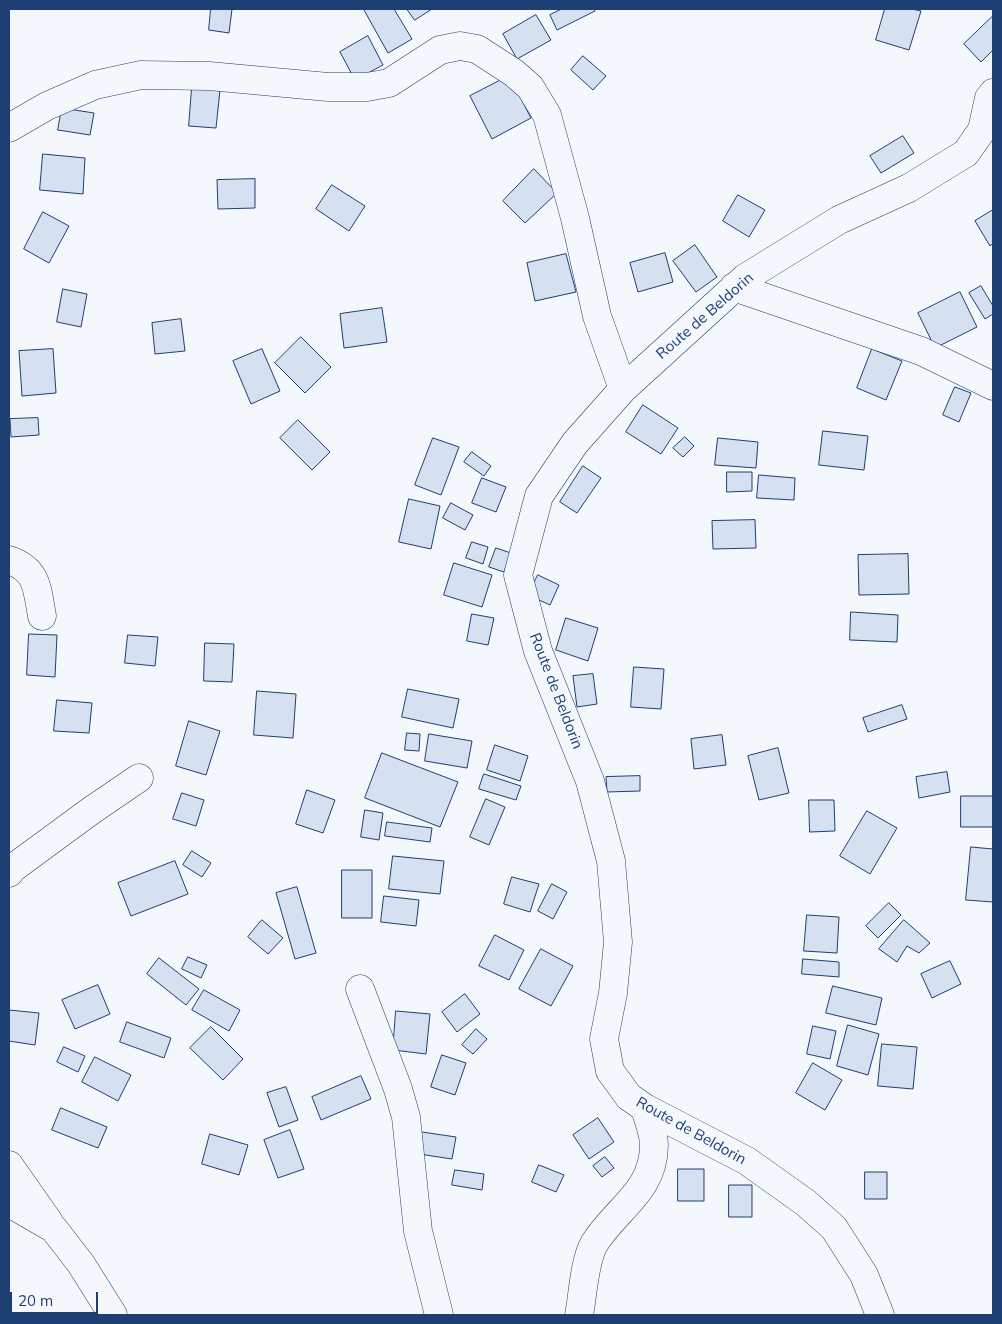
<!DOCTYPE html>
<style>
body{margin:0}
#map{position:relative;width:1002px;height:1324px;overflow:hidden;background:#f4f7fb;font-family:Mulish,sans-serif}
canvas{display:block}
.frame{position:absolute;inset:0;border:10px solid #1d3f73;pointer-events:none}
.scale{position:absolute;left:10px;top:1292px;width:88px;height:22px;box-sizing:border-box;border:2px solid #1d3f73;border-top:0;padding-left:6px;font-size:15px;line-height:18px;white-space:nowrap;color:#1d3f73;-webkit-text-stroke:4px #f4f7fb;paint-order:stroke}
</style>
<div id="map">
<canvas width="1002" height="1324"></canvas>
<div class="frame"></div>
<div class="scale">20 m</div>
</div>
<script>
const ctx = document.querySelector('canvas').getContext('2d');
ctx.lineJoin = 'round';
function fillPath(path, color) {
  ctx.fillStyle = color;
  ctx.fill(path, 'evenodd');
}
function stroke(path, color, width, dash) {
  ctx.strokeStyle = color;
  ctx.lineWidth = width;
  ctx.lineCap = dash ? 'butt' : 'round';
  ctx.setLineDash(dash || []);
  ctx.stroke(path);
}
function label(font, color, halo, rows, align = 'center') {
  ctx.font = font + ' Mulish,sans-serif';
  ctx.lineWidth = 4;
  ctx.setLineDash([]);
  ctx.textBaseline = 'middle';
  ctx.strokeStyle = halo;
  ctx.fillStyle = color;
  for (const [text, x, y, turn = 0] of rows) {
    ctx.save();
    ctx.translate(x, y);
    ctx.rotate((+turn || 0) * Math.PI / 180);
    ctx.textAlign = isNaN(turn) ? turn : align;
    if (halo) ctx.strokeText(text, 0, 0);
    ctx.fillText(text, 0, 0);
    ctx.restore();
  }
}
const building = new Path2D(`
 M211 9H232L229 33 209 30Z
 M366 9H394L412 39 388 53 364 10Z
 M407 9H432L415 20Z
 M562 9H594L595 11 557 30 550 15Z
 M885 9H912L921 11 909 50 876 40Z
 M536 15 551 40 517 59 503 34Z
 M993 16V50L981 62 964 44Z
 M368 36 383 65 355 80 340 52Z
 M583 56 606 76 593 90 571 70Z
 M509 76 531 118 492 139 470 96Z
 M192 88 220 90 216 128 189 126Z
 M62 108 94 113 90 135 58 130Z
 M903 136 914 153 881 173 870 156Z
 M43 154 85 158 83 194 40 190Z
 M534 169 557 193 525 223 503 201Z
 M255 179V208L218 209 217 180Z
 M332 185 365 206 349 231 316 209Z
 M738 195 765 210 749 237 723 221Z
 M993 210V243L990 246 975 221Z
 M43 212 69 226 49 263 24 249Z
 M695 245 717 277 696 292 673 261Z
 M665 253 673 282 638 292 630 263Z
 M566 254 576 292 535 301 527 263Z
 M981 286 993 306V314L985 319 969 293Z
 M63 289 87 294 81 327 57 322Z
 M960 292 977 327 935 348 918 313Z
 M382 308 387 342 344 348 340 314Z
 M181 319 185 351 155 354 152 323Z
 M301 337 331 367 305 393 275 363Z
 M53 349 56 393 22 396 19 351Z
 M262 349 280 391 251 404 233 361Z
 M872 349 902 361 886 400 857 388Z
 M955 387 971 393 959 422 943 415Z
 M643 405 678 428 661 454 626 432Z
 M38 418 39 435 11 437 10 419Z
 M298 420 330 452 312 470 280 438Z
 M823 431 868 436 864 470 819 465Z
 M685 437 694 446 683 457 673 448Z
 M433 438 459 447 441 495 415 485Z
 M718 438 758 442 756 468 715 465Z
 M472 452 491 466 484 476 464 462Z
 M583 466 601 478 577 513 560 502Z
 M727 472H752V491L727 492Z
 M759 475 795 478 794 500 757 498Z
 M482 478 506 487 496 512 472 503Z
 M409 499 440 506 431 549 399 542Z
 M451 503 473 515 465 530 443 518Z
 M755 520 756 548 713 549 712 521Z
 M472 542 488 547 483 564 466 558Z
 M496 548 511 553 504 572 489 567Z
 M908 554 909 594 859 595 858 555Z
 M454 563 492 575 482 607 444 595Z
 M538 575 559 585 550 605 528 595Z
 M851 612 898 615 897 642 850 640Z
 M472 614 494 618 488 645 467 641Z
 M566 618 598 628 588 661 556 650Z
 M29 634 57 635 55 677 27 675Z
 M128 635 158 637 155 666 125 663Z
 M205 643 234 644 232 682 204 681Z
 M634 667 664 669 661 709 631 707Z
 M593 674 597 704 577 707 573 676Z
 M408 689 459 699 453 728 402 717Z
 M257 691 296 694 293 738 254 735Z
 M57 700 92 703 89 733 54 731Z
 M902 705 907 719 868 732 863 718Z
 M189 721 220 731 206 775 176 766Z
 M407 733 420 734 419 751 405 750Z
 M429 734 472 741 467 768 425 761Z
 M722 735 726 765 694 769 691 739Z
 M495 745 528 756 520 781 487 770Z
 M778 748 789 793 759 800 748 756Z
 M382 753 458 782 440 827 365 798Z
 M947 772 950 792 919 798 916 777Z
 M484 774 521 786 516 800 479 789Z
 M640 776V791L607 792 606 777Z
 M307 790 335 800 323 833 296 824Z
 M182 793 204 800 196 826 173 819Z
 M961 796H993V827H961Z
 M486 799 505 807 489 845 470 837Z
 M809 800H834L835 831 810 832Z
 M365 810 383 813 379 840 361 837Z
 M867 811 897 828 870 874 840 856Z
 M387 822 432 828 430 842 385 836Z
 M971 847 993 849V902L966 900Z
 M192 851 211 863 202 877 183 865Z
 M393 856 444 861 440 894 389 889Z
 M175 861 188 894 131 916 118 883Z
 M342 870H372V918H342Z
 M512 877 539 884 530 912 504 904Z
 M552 884 567 892 553 919 538 911Z
 M297 887 316 953 295 959 276 893Z
 M384 896 419 900 416 926 381 922Z
 M889 903 901 915 878 938 866 926Z
 M807 915 839 917 837 953 804 951Z
 M262 920 283 938 268 954 248 937Z
 M904 920 930 943 919 953 907 946 897 962 879 949Z
 M495 935 524 950 509 980 479 966Z
 M541 949 573 966 551 1006 519 989Z
 M188 957 207 965 201 978 182 969Z
 M159 958 199 989 186 1005 147 974Z
 M803 959 839 962V977L802 974Z
 M950 961 961 984 932 998 921 974Z
 M98 985 110 1014 75 1029 62 1000Z
 M833 986 882 998 876 1025 826 1013Z
 M204 990 240 1010 229 1031 192 1010Z
 M465 994 480 1014 457 1032 442 1012Z
 M9 1010 39 1013 35 1045 9 1041Z
 M396 1011 430 1014 426 1054 393 1050Z
 M127 1022 171 1038 164 1058 120 1042Z
 M848 1025 879 1034 868 1075 837 1066Z
 M813 1026 836 1031 830 1059 807 1054Z
 M211 1027 243 1059 223 1080 190 1048Z
 M476 1029 487 1039 473 1054 462 1045Z
 M882 1044 917 1047 913 1089 878 1086Z
 M64 1047 85 1056 78 1072 57 1062Z
 M442 1055 466 1063 455 1095 431 1087Z
 M95 1057 131 1075 118 1101 82 1082Z
 M813 1063 842 1080 825 1110 796 1093Z
 M361 1076 371 1099 321 1120 312 1097Z
 M286 1087 298 1120 279 1127 267 1093Z
 M61 1108 107 1127 98 1148 52 1130Z
 M598 1118 614 1142 589 1159 573 1135Z
 M290 1130 304 1169 278 1178 264 1140Z
 M422 1132 456 1137 452 1159 419 1154Z
 M210 1134 248 1145 239 1175 202 1164Z
 M605 1157 614 1168 602 1177 593 1166Z
 M539 1165 564 1175 556 1192 532 1182Z
 M678 1169H704V1201H678Z
 M455 1170 484 1174 482 1190 452 1185Z
 M865 1172H887V1199H865Z
 M729 1185H752V1217H729Z`);
fillPath(building, '#d5e0f0');
stroke(building, '#1d3f73', 1);
const minor = new Path2D(`
 M9 128 47 106 95 85 141 75 209 76 328 87H367L389 83 440 50 460 46 477 49 514 73 530 87 547 115 575 218 597 316 623 389
 M734 287 921 351 993 386
 M9 560C38 570 37 589 42 616
 M9 873 13 868 92 810 139 778
 M360 989 398 1089 406 1117 418 1231 439 1315
 M9 1165 49 1222
 M9 1203 54 1229 81 1264 113 1315
 M579 1315C583 1295 584 1262 594 1244 615 1209 654 1192 654 1145 654 1133 648 1120 645 1108
 M880 1315 864 1275 834 1228 806 1203 747 1161 645 1108 629 1097 610 1071 604 1039 613 993 618 942 611 861 590 781 538 651 518 575 539 496 575 443 623 389 745 278 839 220 909 188 966 153 982 130 989 98 993 93`);
stroke(minor, '#1d3f73', 29);
stroke(minor, '#f4f7fb', 28);
label('15px', '#1d3f73', '#f4f7fb', [
 ["Route de Beldorin",705,316,-41],
 ["Route de Beldorin",556,691,69],
 ["Route de Beldorin",691,1131,29]
]);
</script>
